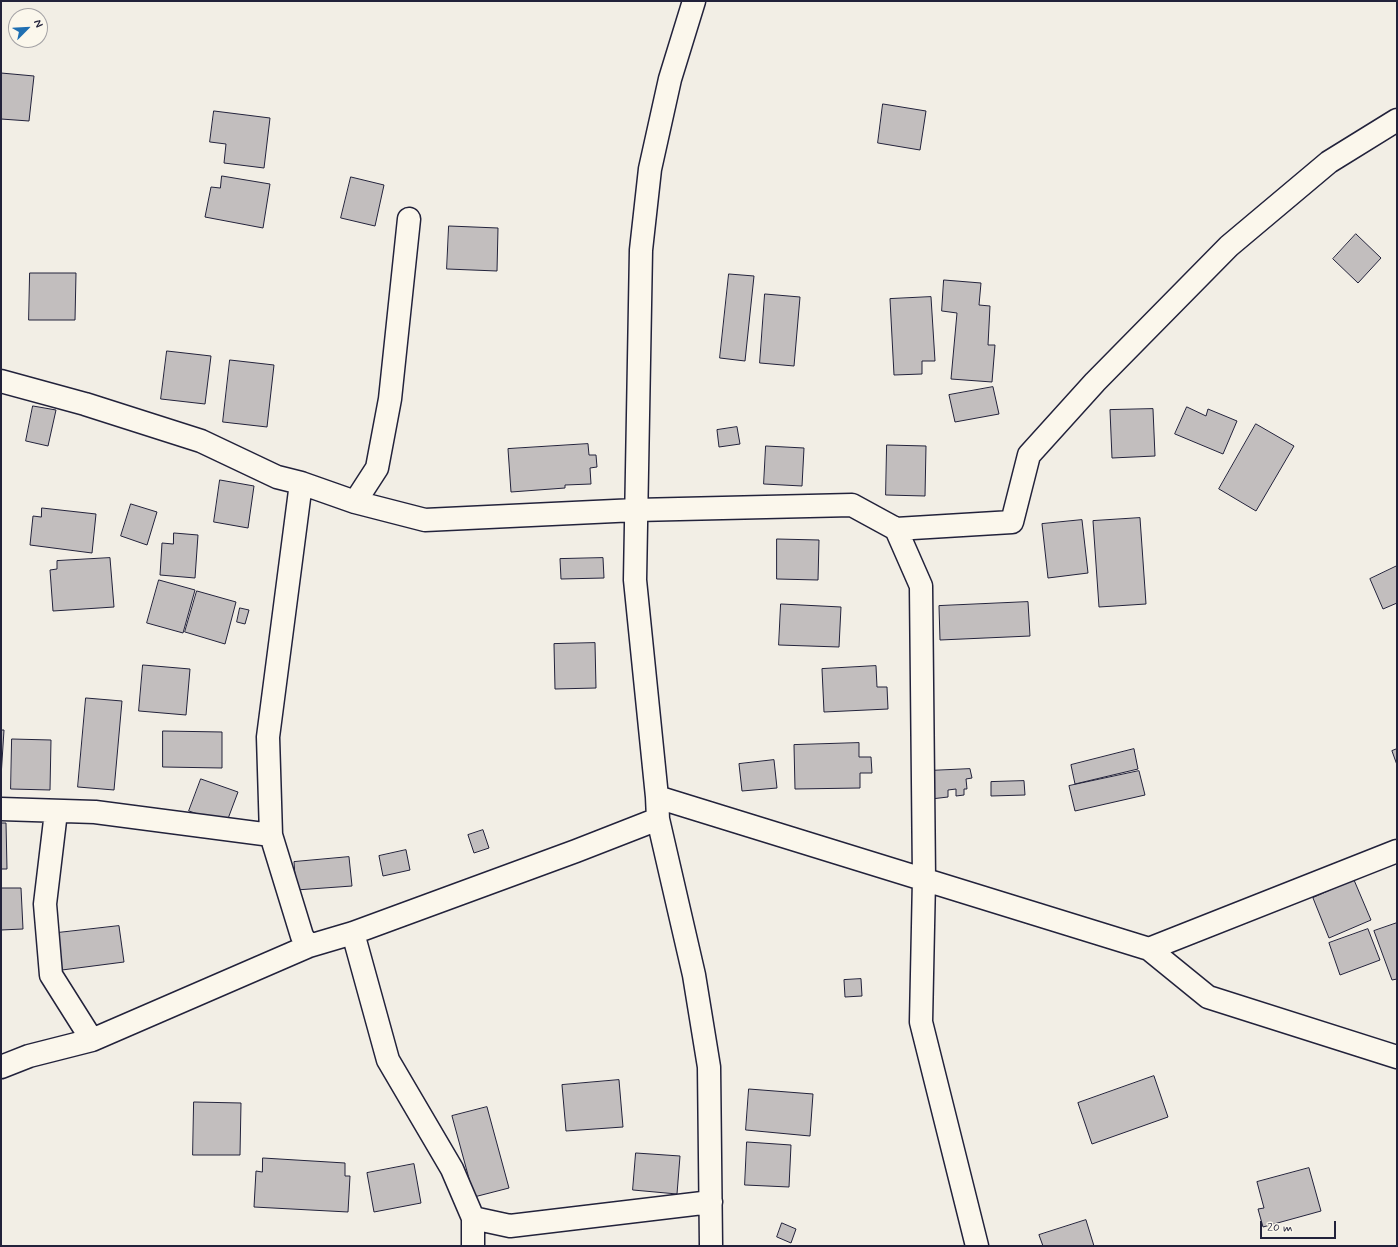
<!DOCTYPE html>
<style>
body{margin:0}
#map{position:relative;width:1398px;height:1247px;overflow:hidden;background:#f2eee5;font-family:Mynerve,sans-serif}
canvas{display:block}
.frame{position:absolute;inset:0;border:2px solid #22223b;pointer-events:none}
.north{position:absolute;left:8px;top:8px;width:40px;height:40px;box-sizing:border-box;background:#fbf7ec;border:1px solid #a4a2a5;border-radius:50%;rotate:66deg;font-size:11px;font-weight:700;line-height:16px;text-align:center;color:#22223b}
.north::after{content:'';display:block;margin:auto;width:14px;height:18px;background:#1f6fb2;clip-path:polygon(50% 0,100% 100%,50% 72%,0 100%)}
.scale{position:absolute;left:1260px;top:1221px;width:76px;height:18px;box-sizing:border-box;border:2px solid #22223b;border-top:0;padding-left:5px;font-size:12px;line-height:14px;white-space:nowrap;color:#22223b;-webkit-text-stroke:3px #fbf7ec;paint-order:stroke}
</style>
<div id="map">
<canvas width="1398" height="1247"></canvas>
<div class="frame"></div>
<div class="north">N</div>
<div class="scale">20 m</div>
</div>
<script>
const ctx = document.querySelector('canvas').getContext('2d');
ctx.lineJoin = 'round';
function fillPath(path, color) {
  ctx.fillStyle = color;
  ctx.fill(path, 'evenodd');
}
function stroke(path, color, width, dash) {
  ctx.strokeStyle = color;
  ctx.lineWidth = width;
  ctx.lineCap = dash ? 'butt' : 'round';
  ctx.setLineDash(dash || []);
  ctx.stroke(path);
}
const building = new Path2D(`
 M1 73 34 76 29 121 1 119Z
 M883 104 926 111 920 150 878 143Z
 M214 111 270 118 264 168 224 163 226 144 210 142Z
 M222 176 270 184 263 228 205 217 211 187 220 188Z
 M351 177 384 185 375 226 341 218Z
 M449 226 498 228 497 271 447 269Z
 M1356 234 1381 258 1358 283 1333 259Z
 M30 273H76L75 320H29Z
 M729 274 754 276 745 361 720 358Z
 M944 280 981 283 979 305 990 306 988 345H995L992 382 951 379 957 313 942 311Z
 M765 294 800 297 794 366 760 363Z
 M931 297 935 361H922V374L894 375 890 299Z
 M167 351 211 356 205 404 161 399Z
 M230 360 274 365 267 427 223 422Z
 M993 387 999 414 955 422 949 395Z
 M33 406 56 410 48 446 26 441Z
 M1187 407 1206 416 1208 409 1237 421 1223 454 1175 434Z
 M1153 409 1155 456 1112 458 1110 410Z
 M1256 424 1294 446 1256 511 1219 489Z
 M737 427 740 444 719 447 717 430Z
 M588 444 589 455H596L597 467 590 468 591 484 565 485V488L511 492 508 449Z
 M887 445 926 446 925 496 886 495Z
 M766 446 804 448 802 486 764 484Z
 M220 480 254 486 248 528 214 522Z
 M131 504 157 512 147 545 121 536Z
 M42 508 96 514 92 553 30 545 33 516 41 517Z
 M1140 518 1146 604 1099 607 1093 521Z
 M1082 520 1088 573 1048 578 1042 524Z
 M174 533 198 535 195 578 160 575 162 543 173 544Z
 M777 539 819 540 818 580 777 579Z
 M110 558 114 607 53 611 50 570 57 569V561Z
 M603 558 604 578 561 579 560 559Z
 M1397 566V603L1383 609 1370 579Z
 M159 580 195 590 183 633 147 623Z
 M197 591 236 602 225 644 185 632Z
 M1028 602 1030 636 940 640 939 606Z
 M781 604 841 607 839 647 779 645Z
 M240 608 249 610 245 624 237 622Z
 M595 643 596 688 555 689 554 644Z
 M143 665 190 669 186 715 139 711Z
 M876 666 877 687H887L888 709 824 712 822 669Z
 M86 698 122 701 114 790 78 787Z
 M1 730H4L1 777Z
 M163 731 222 732V768L163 767Z
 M12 739 51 740 50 790 11 789Z
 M859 743V757H871L872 773H860V788L795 789 794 745Z
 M1134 749 1138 769 1075 784 1071 765Z
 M1397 749V765L1392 751Z
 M774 760 777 788 742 791 739 764Z
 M970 769 972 778 966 779 967 789H964V795L956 796V789L948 790V797L931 799 927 771Z
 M1139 771 1145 795 1075 811 1069 786Z
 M201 779 238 792 226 824 189 811Z
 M1024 781 1025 795 991 796V782Z
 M1 823H6L7 869H1Z
 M483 830 489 848 474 853 468 835Z
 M406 850 410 870 383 876 379 856Z
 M349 857 352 886 296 890 294 862Z
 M1354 880 1371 920 1329 938 1313 898Z
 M1 888H21L23 929 1 930Z
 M1397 923V979L1392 980 1374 931Z
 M119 926 124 962 62 970 57 933Z
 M1368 929 1380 960 1340 975 1329 943Z
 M861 979 862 996 845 997 844 980Z
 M1154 1076 1168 1117 1092 1144 1078 1103Z
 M619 1080 623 1127 566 1131 562 1085Z
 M749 1089 813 1094 810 1136 746 1130Z
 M194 1102 241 1103 240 1155H193Z
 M487 1107 509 1188 474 1197 452 1116Z
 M747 1142 791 1145 789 1187 745 1185Z
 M636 1153 680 1156 677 1194 633 1190Z
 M263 1158 345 1163V1176H350L348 1212 254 1207 256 1171 262 1172Z
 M414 1164 421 1203 374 1212 367 1173Z
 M1309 1168 1321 1211 1263 1227 1258 1209 1264 1208 1257 1182Z
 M1086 1220 1094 1246H1043L1039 1235Z
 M782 1223 796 1229 791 1243 777 1237Z`);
fillPath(building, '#c2bebe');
stroke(building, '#22223b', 1);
const minor = new Path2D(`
 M694 1 670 79 650 169 641 250 635 580 657 797 658 819 694 975 709 1067 711 1246
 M1 381 85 404 201 441 277 477 301 483 355 502 425 520 636 510 852 505 896 529 921 586 924 879 921 1022 977 1246
 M301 483 268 737 271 835 302 936 309 946
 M355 502 377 468 390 399 409 219
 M896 529 1012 522 1029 455 1095 382 1229 246 1329 162 1397 120
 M657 797 1149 949 1208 997 1397 1057
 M1 809 95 812 271 835
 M56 812 45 904 51 975 92 1040
 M353 933 388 1060 452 1169 473 1218 510 1226 711 1202
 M1149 949 1397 851
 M1 1067 29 1056 92 1040 309 946 353 933 576 851 658 819
 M473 1218V1246`);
stroke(minor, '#22223b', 25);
stroke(minor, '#fbf7ec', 22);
</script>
